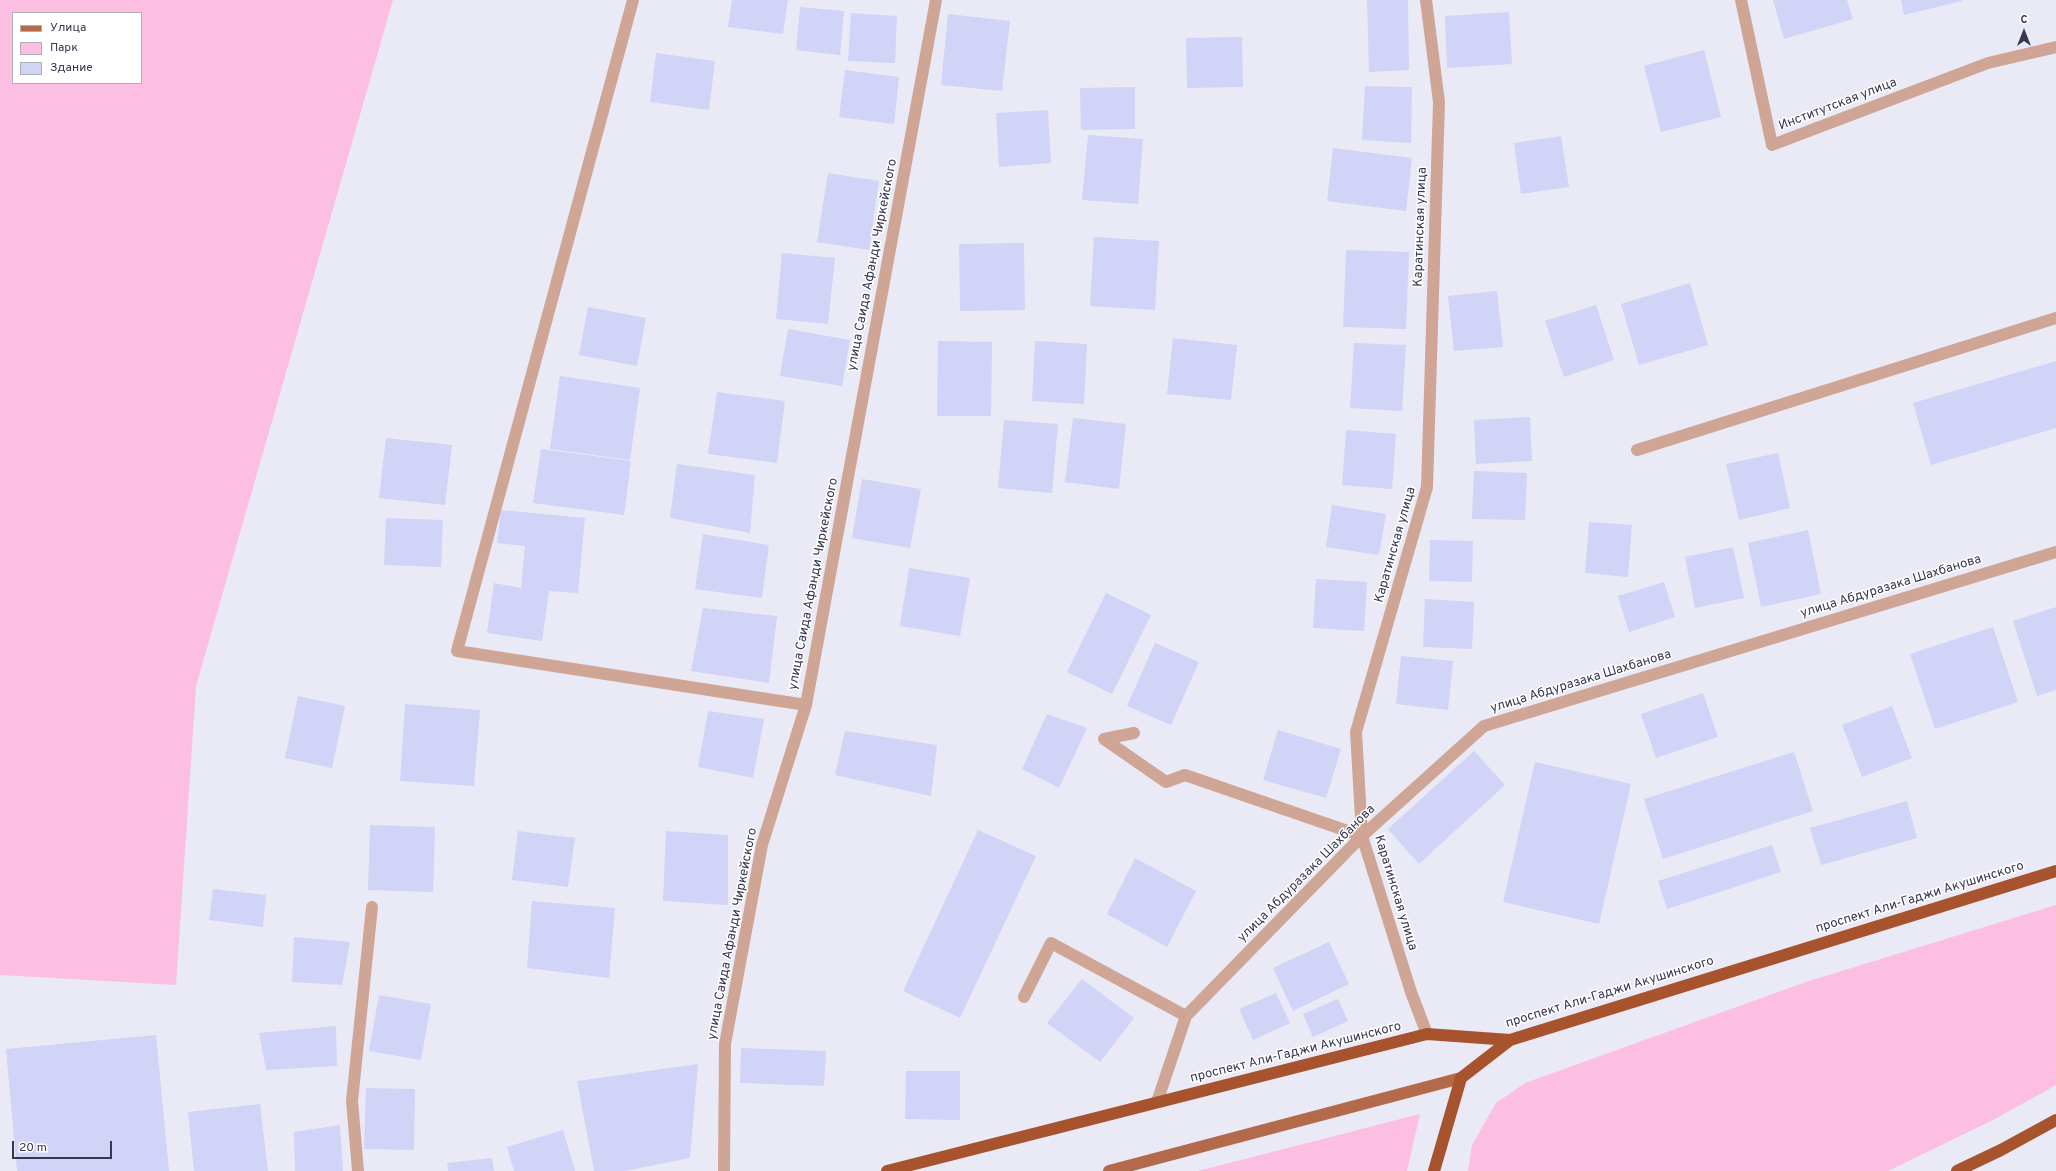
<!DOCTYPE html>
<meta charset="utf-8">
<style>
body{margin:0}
#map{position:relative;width:2056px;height:1171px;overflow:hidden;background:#e9eaf6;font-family:Overpass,sans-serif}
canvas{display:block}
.legend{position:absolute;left:12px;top:12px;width:130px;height:72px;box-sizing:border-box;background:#fff;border:1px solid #afafb9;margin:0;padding:5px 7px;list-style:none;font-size:12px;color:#373850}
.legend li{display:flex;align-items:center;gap:8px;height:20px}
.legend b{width:20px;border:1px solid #afafb9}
.north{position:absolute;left:2004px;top:12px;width:40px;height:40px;-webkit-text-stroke:3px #fff;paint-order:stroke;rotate:0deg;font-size:11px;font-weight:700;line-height:16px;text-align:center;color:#373850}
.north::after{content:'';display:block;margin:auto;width:14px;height:18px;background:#373850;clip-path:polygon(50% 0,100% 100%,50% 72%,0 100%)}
.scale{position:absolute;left:12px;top:1141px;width:100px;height:18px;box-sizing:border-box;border:2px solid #373850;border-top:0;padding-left:5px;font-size:12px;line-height:14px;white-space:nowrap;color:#373850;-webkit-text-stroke:3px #fff;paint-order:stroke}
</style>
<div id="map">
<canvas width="2056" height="1171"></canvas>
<ul class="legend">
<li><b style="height:5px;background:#b36a4b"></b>Улица</li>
<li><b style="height:11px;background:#fcbfe2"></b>Парк</li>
<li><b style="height:11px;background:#d1d3f7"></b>Здание</li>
</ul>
<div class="north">С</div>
<div class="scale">20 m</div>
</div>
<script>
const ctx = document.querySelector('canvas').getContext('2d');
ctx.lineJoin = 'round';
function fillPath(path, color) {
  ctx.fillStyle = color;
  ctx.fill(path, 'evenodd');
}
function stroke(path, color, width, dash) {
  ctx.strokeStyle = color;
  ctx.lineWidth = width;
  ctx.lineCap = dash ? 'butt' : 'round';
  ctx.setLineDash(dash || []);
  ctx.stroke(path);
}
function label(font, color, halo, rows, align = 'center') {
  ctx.font = font + ' Overpass,sans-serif';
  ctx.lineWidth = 3;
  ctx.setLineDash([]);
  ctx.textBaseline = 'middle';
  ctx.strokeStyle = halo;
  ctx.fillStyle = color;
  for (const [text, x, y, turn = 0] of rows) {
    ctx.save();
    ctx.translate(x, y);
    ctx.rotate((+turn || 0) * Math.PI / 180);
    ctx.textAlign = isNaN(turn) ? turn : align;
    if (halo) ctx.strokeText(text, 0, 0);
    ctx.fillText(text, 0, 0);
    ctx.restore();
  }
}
fillPath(new Path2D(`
 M0 0H393L196 686 176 985 0 975ZM13 13H141V83H13Z
 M2056 905V1085L1995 1119 1888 1171H1468L1472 1145 1496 1103 1525 1083 1806 982Z
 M1420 1114 1407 1171H1198Z`), '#fcbfe2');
fillPath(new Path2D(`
 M732 0H788L783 34 728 27Z
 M1367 0H1408L1409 70 1369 72Z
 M1773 0H1847L1853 19 1784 39Z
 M1901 0H1962V1L1904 15Z
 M800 7 844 11 840 55 796 50Z
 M1509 12 1512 64 1447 68 1445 16Z
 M851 13 897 16 895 63 848 61Z
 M948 14 1010 21 1002 91 941 85Z
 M1242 37 1243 87 1187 88 1186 38Z
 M1704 50 1721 117 1661 132 1644 66Z
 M656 53 715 61 709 110 650 102Z
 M845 70 899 77 894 124 839 117Z
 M1365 86 1412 87 1411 143 1362 140Z
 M1135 87V129L1081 130 1080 88Z
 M1048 110 1051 163 999 167 996 113Z
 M1088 135 1143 139 1138 204 1082 200Z
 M1561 136 1569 187 1521 194 1514 143Z
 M1333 148 1412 158 1406 211 1327 201Z
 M828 173 879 181 869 250 817 242Z
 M1094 237 1159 241 1155 310 1090 306Z
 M1024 243 1025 310 960 311 959 244Z
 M1346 250 1409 252 1406 329 1343 327Z
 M782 253 835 258 828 324 776 319Z
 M1690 283 1708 345 1639 365 1621 304Z
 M1497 291 1503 347 1454 351 1448 296Z
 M1596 305 1614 360 1564 377 1545 321Z
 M588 307 646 318 637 366 579 355Z
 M788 329 850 340 842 386 780 376Z
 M1173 338 1237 345 1231 400 1167 394Z
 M938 341 992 342 991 416H937Z
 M1035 341 1087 344 1084 404 1032 401Z
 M1354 343 1406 345 1402 411 1350 408Z
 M2056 361V428L1931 465 1913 403Z
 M560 376 640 388 630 460 550 449Z
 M717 392 785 401 777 463 708 454Z
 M1530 417 1532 461 1476 464 1474 420Z
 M1073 418 1126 424 1119 489 1065 482Z
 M1004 420 1058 424 1052 493 998 488Z
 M1346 430 1396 434 1392 489 1342 485Z
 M386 438 452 445 445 505 379 498Z
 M541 449 631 461 624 515 533 503Z
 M1778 453 1790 508 1739 520 1726 464Z
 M677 464 755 475 750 533 670 518Z
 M1474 471 1527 473 1525 520 1472 519Z
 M862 479 921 489 910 548 852 538Z
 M1332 505 1386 514 1379 555 1326 547Z
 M501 510 585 518 578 593 549 591 542 641 487 633 494 583 521 588 525 546 497 543Z
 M386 518 443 520 441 567 384 565Z
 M1589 522 1632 525 1628 577 1585 573Z
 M1808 530 1821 594 1761 607 1748 543Z
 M703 534 769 545 762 598 695 589Z
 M1430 540 1473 541 1472 582 1429 581Z
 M1733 547 1744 598 1695 608 1685 557Z
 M909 568 970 578 960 636 900 626Z
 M1316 579 1367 582 1364 631 1313 628Z
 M1664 582 1675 617 1629 632 1618 596Z
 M1106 593 1151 615 1112 694 1067 672Z
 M1425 599 1474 602 1472 649 1423 647Z
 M2056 607V690L2037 696 2013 621Z
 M703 608 777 616 769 683 691 671Z
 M1993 627 2018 702 1935 729 1910 654Z
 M1155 643 1199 662 1171 725 1127 706Z
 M1401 656 1453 661 1448 710 1396 704Z
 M1703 693 1718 737 1656 758 1641 714Z
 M298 696 345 706 332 768 285 758Z
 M405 704 480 710 474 786 400 781Z
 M1892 706 1912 758 1862 777 1842 725Z
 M708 711 764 719 753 778 698 767Z
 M1047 714 1087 728 1059 788 1022 769Z
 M1278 730 1341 749 1326 798 1263 780Z
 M845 731 937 745 931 796 835 775Z
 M1474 751 1505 785 1419 864 1388 829Z
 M1794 752 1813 811 1663 859 1644 799Z
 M1535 762 1631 784 1599 924 1503 902Z
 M1907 801 1917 838 1821 865 1810 828Z
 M370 825 435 827 433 892 368 890Z
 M978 830 1036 856 960 1018 903 991Z
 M518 831 575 838 568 887 512 880Z
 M666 831 728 835V905L663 901Z
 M1772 845 1781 872 1667 909 1658 881Z
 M1135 858 1196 891 1167 947 1107 914Z
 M213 889 266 895 263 927 209 920Z
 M532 901 615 908 609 978 527 968Z
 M294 937 350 942 342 985 292 982Z
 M1329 942 1349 984 1293 1011 1273 968Z
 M1082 979 1134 1018 1100 1062 1047 1023Z
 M1276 993 1290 1023 1253 1040 1239 1009Z
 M379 995 431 1004 421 1060 369 1051Z
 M1338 999 1348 1021 1313 1037 1303 1014Z
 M336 1026 337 1066 266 1070 259 1033Z
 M156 1035 169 1171H17L6 1049Z
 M741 1048 826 1051 824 1086 740 1083Z
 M698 1064 690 1158 625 1171H594L577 1081Z
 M906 1071H960V1120L905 1119Z
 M366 1088 415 1089 414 1150 364 1149Z
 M260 1104 268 1171H194L188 1112Z
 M340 1125 343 1171H295L294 1132Z
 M563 1130 575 1171H514L507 1147Z
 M492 1158 494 1171H448L447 1163Z`), '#d1d3f7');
stroke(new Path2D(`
 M633 0 457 651 806 705
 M1426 0 1439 102 1427 487 1356 732 1362 836 1411 992 1427 1034
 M1741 0 1772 145 1988 63 2056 47
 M1637 450 2056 318
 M1134 733 1104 739 1166 782 1185 775 1362 836
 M1024 997 1051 943 1186 1016
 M1157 1102 1186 1016 1362 836 1484 726 2056 552
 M358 1171 352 1101 372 907
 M724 1171 725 1044 762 845 806 705 936 0`), '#cfa695', 12);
stroke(new Path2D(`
 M1109 1171 1461 1078`), '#b36a4b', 12);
stroke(new Path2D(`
 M887 1171 1427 1034 1510 1040 2056 871
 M1434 1171 1461 1078 1510 1040
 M1957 1171 2001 1150 2056 1120`), '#a7532e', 12);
label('13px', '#373850', '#fff', [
 ["Институтская улица",1838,105,-21],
 ["Каратинская улица",1421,227,-88],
 ["улица Саида Афанди Чиркейского",873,265,-79],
 ["Каратинская улица",1396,545,-74],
 ["улица Саида Афанди Чиркейского",814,584,-79],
 ["улица Абдуразака Шахбанова",1891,587,-17],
 ["улица Абдуразака Шахбанова",1581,682,-17],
 ["улица Абдуразака Шахбанова",1307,874,-45],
 ["Каратинская улица",1395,893,73],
 ["проспект Али-Гаджи Акушинского",1920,898,-17],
 ["улица Саида Афанди Чиркейского",733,934,-79],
 ["проспект Али-Гаджи Акушинского",1610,993,-17],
 ["проспект Али-Гаджи Акушинского",1296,1053,-14]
]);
</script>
